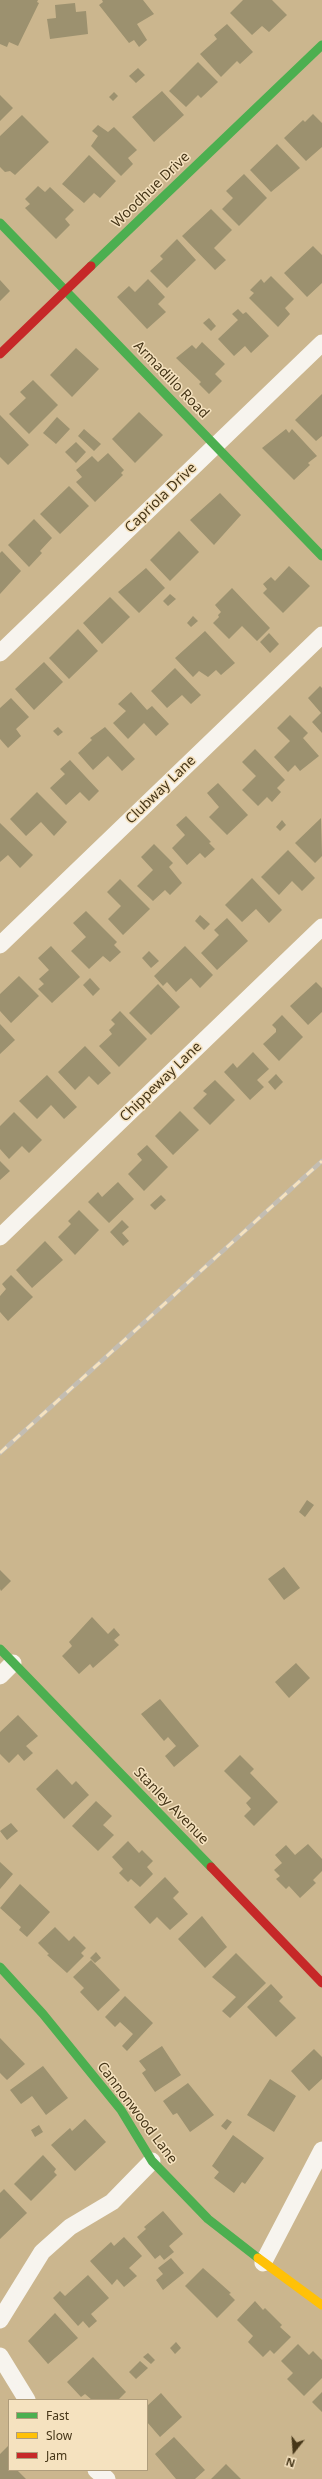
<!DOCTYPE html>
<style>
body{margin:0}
#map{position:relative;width:322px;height:2479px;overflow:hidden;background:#cbb68e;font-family:"Noto Sans",sans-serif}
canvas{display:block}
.legend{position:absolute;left:8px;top:2399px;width:140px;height:72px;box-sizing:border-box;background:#f5e2bf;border:1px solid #af9d7c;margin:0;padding:5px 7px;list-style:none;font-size:12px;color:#463618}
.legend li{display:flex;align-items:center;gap:8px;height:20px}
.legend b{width:20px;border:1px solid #af9d7c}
.north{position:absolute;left:274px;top:2431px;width:40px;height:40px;-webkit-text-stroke:3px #f5e2bf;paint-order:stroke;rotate:197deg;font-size:11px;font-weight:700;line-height:16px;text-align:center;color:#463618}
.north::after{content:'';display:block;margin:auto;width:14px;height:18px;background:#463618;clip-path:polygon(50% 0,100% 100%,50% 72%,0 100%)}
</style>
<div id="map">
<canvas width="322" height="2479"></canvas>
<ul class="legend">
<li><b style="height:5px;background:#4caf50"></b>Fast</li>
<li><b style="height:5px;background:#ffc107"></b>Slow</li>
<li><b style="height:5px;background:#c62828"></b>Jam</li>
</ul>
<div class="north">N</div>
</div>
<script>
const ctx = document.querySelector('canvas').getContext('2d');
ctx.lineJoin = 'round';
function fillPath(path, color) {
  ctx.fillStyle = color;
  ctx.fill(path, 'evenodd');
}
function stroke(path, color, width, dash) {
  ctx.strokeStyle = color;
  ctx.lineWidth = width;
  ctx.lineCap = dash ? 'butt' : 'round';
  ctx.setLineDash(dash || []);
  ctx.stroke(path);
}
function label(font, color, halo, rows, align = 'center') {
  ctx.font = font + ' "Noto Sans",sans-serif';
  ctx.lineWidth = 3;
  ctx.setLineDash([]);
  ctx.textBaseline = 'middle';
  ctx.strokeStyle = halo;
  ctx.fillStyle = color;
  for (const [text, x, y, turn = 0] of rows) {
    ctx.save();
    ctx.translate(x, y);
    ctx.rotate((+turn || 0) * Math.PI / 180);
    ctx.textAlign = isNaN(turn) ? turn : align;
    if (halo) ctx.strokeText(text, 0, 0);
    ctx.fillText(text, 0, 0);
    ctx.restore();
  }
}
fillPath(new Path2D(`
 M0 0H38L37 2 39 3 18 46 9 42 7 47 0 44Z
 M102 0H143L154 14 137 24 147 40 139 47 134 40 129 43 99 5 103 2Z
 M243 0H272L287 15 269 32 262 26 252 35 230 13Z
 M75 3 76 12 86 11 88 34 50 39 47 19 56 18 55 5Z
 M227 24 253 52 240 64 237 61 221 77 200 54 217 39 214 35Z
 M198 62 218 82 201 98 198 95 186 107 169 91Z
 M138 68 145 75 136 83 129 76Z
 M162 91 184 115 154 142 132 117Z
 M114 92 118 96 113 101 109 97Z
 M0 95 13 108 0 121Z
 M313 114 322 123V147L306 161 284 138 303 120 305 122Z
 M22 115 49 142 15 175 10 171 5 172 0 167V136Z
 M98 125 108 132 114 127 137 150 128 158 133 164 121 176 91 146 98 136 92 131Z
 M277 144 300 168 271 192 250 170Z
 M89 155 116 181 100 198 94 193 84 203 62 184Z
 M244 174 267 198 239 226 222 209 233 198 226 191Z
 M38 186 45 192 50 187 74 210 65 219 70 225 56 239 25 208 30 204 25 199Z
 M211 209 232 230 214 248 226 260 215 270 182 236Z
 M177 239 196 260 167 288 150 271 163 259 160 256Z
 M313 246 322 255V283L307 297 284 273Z
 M271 276 294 299 285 308 290 314 278 327 249 298 254 293 250 290 261 279 264 283Z
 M148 279 165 297 158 304 166 312 147 329 117 297 129 286 135 292Z
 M0 280 10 291 0 301Z
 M238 309 243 314 246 312 269 336 251 353 245 346 234 356 218 339 238 320 232 314Z
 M209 318 216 326 211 331 203 323Z
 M202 342 225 364 215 374 222 381 209 394 199 384 201 382 176 358 192 345 196 349Z
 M76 348 99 369 72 397 50 375Z
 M33 380 58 405 29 434 9 414 26 398 20 392Z
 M322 394V436L316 441 295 420Z
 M139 412 163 435 135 463 112 439Z
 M0 415 29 445 8 465 0 457Z
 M57 417 70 429 56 444 43 433Z
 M84 429 101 444 94 451 78 436Z
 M286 429 289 433 292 429 317 456 308 463 310 465 294 480 262 448Z
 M76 442 86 452 76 463 65 452Z
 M108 453 124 470 121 473 123 475 95 502 76 482 82 477 76 470 92 456 98 462Z
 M69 486 89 506 60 534 40 514Z
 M220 493 241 515 214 545 190 520Z
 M34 519 52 538 40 551 42 553 29 567 8 545Z
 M179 531 199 552 170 581 150 560Z
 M2 551 21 571 0 594V553Z
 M289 566 310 586 283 613 263 593 267 589 263 584 271 577 275 581Z
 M146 568 165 588 139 613 118 592Z
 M232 588 270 628 257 641 242 626 229 639 213 623 219 617 218 615 221 612 215 605Z
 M170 594 176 599 168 606 163 601Z
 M110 597 130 617 102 644 83 623Z
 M193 616 198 621 191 627 187 623Z
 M78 629 98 651 69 679 49 658Z
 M205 631 235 663 221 675 216 670 208 677 199 671 193 677 175 658Z
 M269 633 279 644 270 653 260 642Z
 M44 662 63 682 34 710 15 689Z
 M175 668 201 695 191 704 182 695 167 708 151 691Z
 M320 686 322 688V733L312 722 321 713 308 698Z
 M131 692 147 710 152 706 169 724 156 736 144 723 128 739 113 723 126 711 118 704Z
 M11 698 29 717 16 729 21 736 8 748 0 739V708Z
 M290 715 308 733 303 738 319 756 300 771 295 765 288 772 274 757 290 741 277 728Z
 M58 727 63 732 58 736 53 731Z
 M105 727 135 759 122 771 108 756 93 770 78 753 92 740 90 738Z
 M255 749 285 780 277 788 281 792 272 802 267 797 258 806 242 790 256 776 242 762Z
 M70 760 99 791 89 801 80 792 66 805 50 788 65 774 60 769Z
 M218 783 248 815 227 835 209 817 219 807 207 793Z
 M37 792 67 822 54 836 41 822 26 836 10 819Z
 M186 816 211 842 209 843 215 849 205 858 200 853 187 865 172 848 185 835 176 825Z
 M321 818 322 856 315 863 295 843Z
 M282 820 286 825 280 831 276 827Z
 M0 823 33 855 20 868 8 855 0 862Z
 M154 844 173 863 169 867 182 883 170 895 165 890 153 901 137 886 153 870 141 857Z
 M288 850 315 878 302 891 292 881 279 895 261 877Z
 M252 878 282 910 269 923 256 909 242 922 225 905Z
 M120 879 150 909 123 935 108 919 121 906 107 892Z
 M86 911 117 942 114 945 121 952 110 962 103 956 89 969 71 951 86 937 73 923Z
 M200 915 210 924 204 930 195 921Z
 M227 918 248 941 217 970 201 953 219 935 214 930Z
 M51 946 80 977 52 1003 38 989 44 984 39 979 49 970 38 958Z
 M185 946 213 975 200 988 191 978 176 992 167 982 163 986 154 976Z
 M149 951 159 961 151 968 142 958Z
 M19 976 39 996 11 1023 0 1011V994Z
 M90 978 100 989 93 996 83 985Z
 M316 982 322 988V1012L308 1025 290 1006Z
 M158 984 180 1007 151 1035 129 1013Z
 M120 1011 147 1039 119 1067 99 1046 112 1034 109 1030 115 1024 111 1020Z
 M282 1015 303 1037 279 1061 263 1044 276 1032V1029L272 1025Z
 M0 1024 15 1040 0 1054Z
 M85 1046 111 1073 98 1085 89 1076 75 1090 58 1072Z
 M253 1052 269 1069 257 1080 264 1087 250 1100 224 1072 233 1063 237 1068Z
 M276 1074 283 1082 275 1090 268 1082Z
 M47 1075 77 1107 64 1119 51 1105 37 1119 19 1101Z
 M215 1080 235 1100 210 1125 193 1108 207 1094 203 1091Z
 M180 1111 199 1130 173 1155 155 1136Z
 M14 1112 42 1140 29 1153 22 1146 9 1159 0 1149V1126Z
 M147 1145 168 1167 144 1191 128 1174 142 1160 137 1154Z
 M0 1161 10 1171 0 1180Z
 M118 1182 134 1199 109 1223 88 1202 98 1192 102 1197Z
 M161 1195 166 1200 155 1210 150 1205Z
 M79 1210 99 1230 75 1255 58 1237 71 1224 68 1221Z
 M122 1220 129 1227 122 1233 129 1241 123 1246 110 1232Z
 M45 1241 63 1260 32 1288 16 1270Z
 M11 1275 33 1297 8 1321 0 1312V1296L6 1289 2 1284Z
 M307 1500 314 1505 305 1517 299 1512Z
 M284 1567 300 1588 284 1600 268 1579Z
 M0 1570 11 1581 1 1591 0 1589Z
 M92 1617 108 1634 114 1628 120 1635 114 1640 119 1645 93 1668 90 1664 79 1674 62 1656 72 1646 69 1642Z
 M296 1663 310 1678 289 1698 275 1682Z
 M160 1699 199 1746 174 1767 165 1756 176 1746 168 1737 164 1741 141 1714Z
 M18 1715 38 1736 26 1746 33 1753 24 1761 18 1754 9 1763 0 1754V1732Z
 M240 1755 254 1769 250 1773 278 1802 254 1826 244 1816 251 1809 246 1803 251 1798 224 1771Z
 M57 1769 72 1785 76 1781 89 1795 64 1819 36 1789Z
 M96 1801 112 1816 103 1825 114 1835 98 1851 72 1826Z
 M11 1823 18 1831 7 1840 0 1831Z
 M128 1841 139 1853 142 1850 153 1861 147 1867 153 1874 140 1887 131 1879 128 1882 119 1873 123 1869 112 1857Z
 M308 1844 322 1859V1871L313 1880 316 1883 300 1898 289 1886 286 1889 276 1879 280 1876 274 1870 282 1863 275 1855 286 1845 295 1855Z
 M0 1862 13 1874 0 1889Z
 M165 1877 179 1892 173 1898 188 1914 170 1930 157 1917 150 1924 134 1907Z
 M20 1884 50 1912 27 1937 19 1930 21 1927 0 1908Z
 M202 1916 227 1947 205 1968 178 1939Z
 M55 1927 69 1941 74 1936 86 1948 81 1953 84 1956 67 1973 47 1955 49 1954 38 1943Z
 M96 1952 101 1958 95 1963 90 1958Z
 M236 1953 266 1983 230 2018 222 2011 236 1997 212 1977Z
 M91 1960 120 1990 98 2011 80 1992 84 1988 73 1977Z
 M271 1984 283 1997 279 2001 296 2018 276 2037 247 2007Z
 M125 1996 153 2023 127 2051 122 2046 133 2034 120 2022 115 2027 105 2017Z
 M0 2038 25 2064 7 2080 0 2073Z
 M162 2046 181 2075 155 2092 142 2073 146 2070 139 2061Z
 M314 2049 322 2057V2079L309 2091 291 2071Z
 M43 2066 68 2098 46 2115 32 2096 21 2104 10 2090Z
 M270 2079 296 2096 274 2132 247 2115Z
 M188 2083 214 2115 190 2132 177 2113 173 2115 163 2101Z
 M85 2119 106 2142 75 2171 51 2145 70 2128 72 2131Z
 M227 2119 232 2122 226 2130 221 2126Z
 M39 2125 43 2132 35 2137 31 2130Z
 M233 2135 264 2158 245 2184 242 2182 234 2193 214 2178 219 2172 212 2166Z
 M43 2155 56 2169 54 2172 57 2175 31 2201 14 2184Z
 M4 2189 27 2213 0 2239V2193Z
 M163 2211 183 2234 169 2246 174 2252 164 2260 160 2255 155 2259 137 2237 146 2229 144 2227Z
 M124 2237 142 2256 129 2268 137 2276 124 2287 117 2279 112 2285 90 2261 111 2242 114 2246Z
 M171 2258 184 2273 163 2290 156 2280 163 2274 158 2268Z
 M203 2268 231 2293 229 2294 235 2300 217 2318 185 2286Z
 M88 2275 109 2298 91 2314 97 2321 89 2328 83 2321 78 2326 53 2298 60 2291 65 2296Z
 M255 2301 263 2310 265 2308 282 2325 280 2327 291 2337 274 2354 270 2350 263 2357 248 2342 253 2336 237 2320Z
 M55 2313 78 2338 48 2364 28 2341Z
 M176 2342 181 2348 175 2354 170 2348Z
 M298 2344 309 2355 313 2351 322 2360V2378L304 2396 287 2379 293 2373 281 2361Z
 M148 2353 155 2360 151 2364 143 2357Z
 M93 2357 126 2392 118 2400H92L85 2394 81 2397 67 2382Z
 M140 2361 148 2368 136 2379 129 2372Z
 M322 2392V2412L312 2402Z
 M161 2393 182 2417 160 2437 147 2422V2406Z
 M174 2437 205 2470 195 2479H176L155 2454Z
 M9 2445V2470H17L26 2479H0V2454Z
 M226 2464 241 2479H211Z`), '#9c916f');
stroke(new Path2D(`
 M0 653 322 343
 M0 945 322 635
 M0 1237 322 927
 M0 1676 13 1663
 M263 2263 322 2150
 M0 2320 42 2252 70 2227 112 2202 152 2161
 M0 2356 27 2400
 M96 2470 107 2479`), '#f7f4ee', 17);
stroke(new Path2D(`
 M0 223 322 556
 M91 266 322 45
 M0 1649 211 1867
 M0 1967 43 2014 121 2110 152 2161 208 2219 258 2258`), '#4caf50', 9);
stroke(new Path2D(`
 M258 2258 322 2305`), '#ffc107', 9);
stroke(new Path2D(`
 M0 354 91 266
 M211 1867 322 1983`), '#c62828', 9);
const rail = new Path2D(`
 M0 1453 322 1161`);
stroke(rail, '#c3bdb2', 4.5);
stroke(rail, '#f5e2bf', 3, [9]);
label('14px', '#463618', '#f5e2bf', [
 ["Woodhue Drive",151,190,-44],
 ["Armadillo Road",171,380,46],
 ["Capriola Drive",161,498,-44],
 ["Clubway Lane",161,790,-44],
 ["Chippeway Lane",161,1082,-44],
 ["Stanley Avenue",171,1806,46],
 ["Cannonwood Lane",137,2113,53]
]);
</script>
